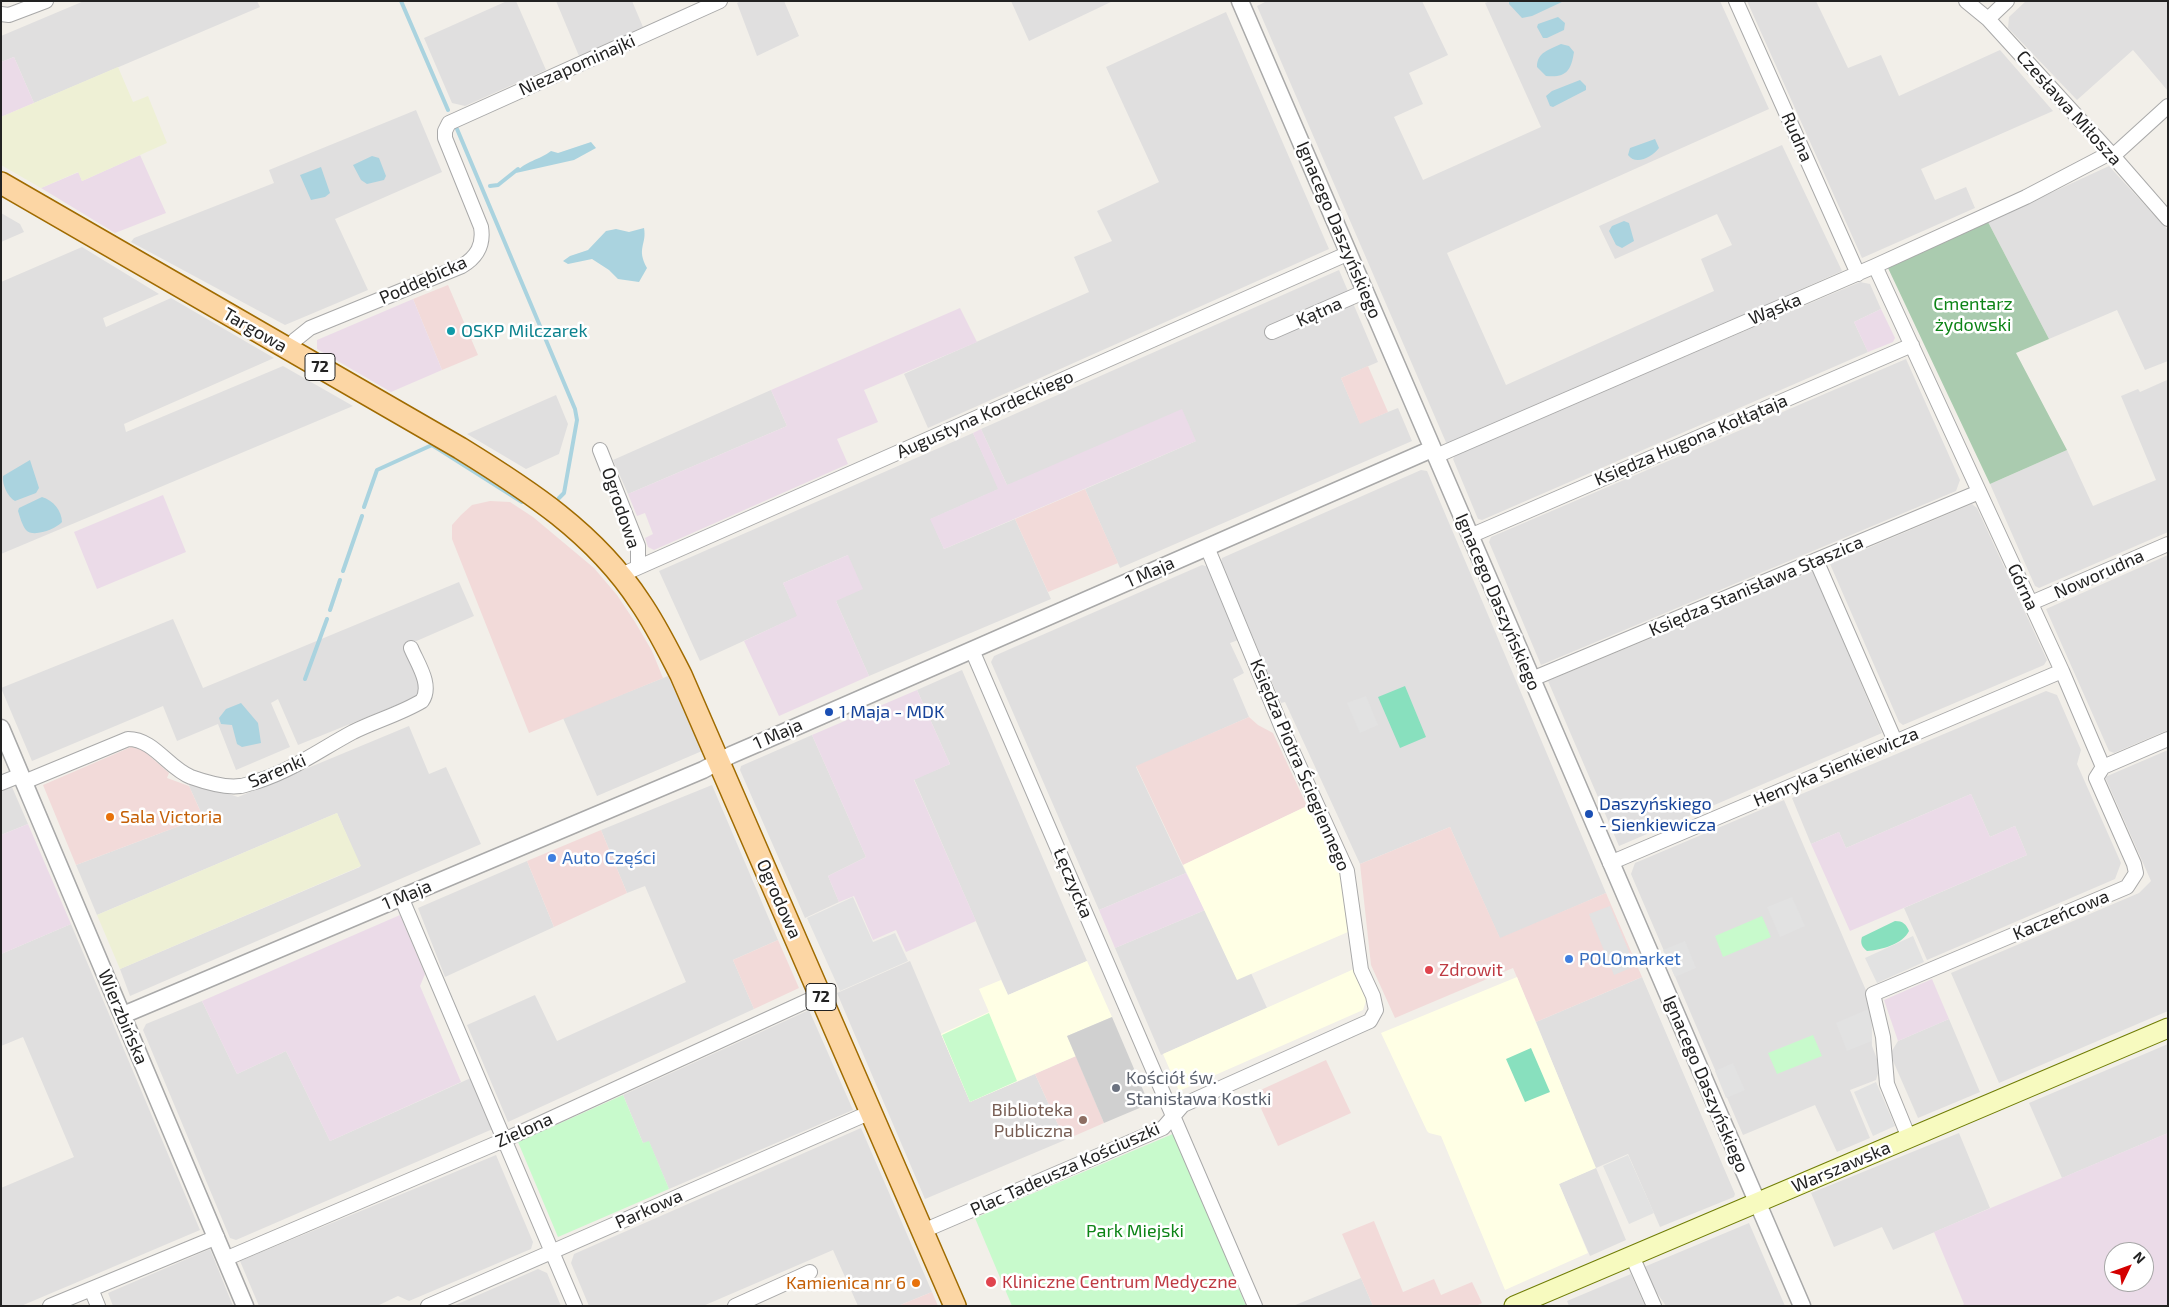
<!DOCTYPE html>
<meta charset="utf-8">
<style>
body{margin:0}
#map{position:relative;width:2169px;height:1307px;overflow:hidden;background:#f2efe9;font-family:"Exo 2",sans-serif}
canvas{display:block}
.frame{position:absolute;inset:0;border:2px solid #222;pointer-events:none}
.north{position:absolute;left:2104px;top:1242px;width:50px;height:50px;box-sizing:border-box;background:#fff;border:1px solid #a7a7a7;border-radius:50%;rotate:48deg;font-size:14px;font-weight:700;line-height:20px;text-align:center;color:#222}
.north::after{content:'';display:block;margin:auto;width:18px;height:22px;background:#d40000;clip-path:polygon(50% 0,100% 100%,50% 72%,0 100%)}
</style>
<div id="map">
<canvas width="2169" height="1307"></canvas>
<div class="frame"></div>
<div class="north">N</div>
</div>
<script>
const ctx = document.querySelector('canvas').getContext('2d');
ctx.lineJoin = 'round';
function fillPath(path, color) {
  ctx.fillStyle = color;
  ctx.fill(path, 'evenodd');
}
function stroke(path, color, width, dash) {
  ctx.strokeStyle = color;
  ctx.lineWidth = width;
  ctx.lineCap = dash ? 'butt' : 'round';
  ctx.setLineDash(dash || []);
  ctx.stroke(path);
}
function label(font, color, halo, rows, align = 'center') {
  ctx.font = font + ' "Exo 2",sans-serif';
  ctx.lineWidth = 5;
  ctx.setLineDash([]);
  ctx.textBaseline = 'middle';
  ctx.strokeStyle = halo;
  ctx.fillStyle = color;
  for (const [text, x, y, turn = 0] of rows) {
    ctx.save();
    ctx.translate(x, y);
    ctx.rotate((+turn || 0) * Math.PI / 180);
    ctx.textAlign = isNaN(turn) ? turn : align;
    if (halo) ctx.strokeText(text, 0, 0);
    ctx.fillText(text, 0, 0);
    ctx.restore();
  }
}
fillPath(new Path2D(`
 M84 1H257L260 7 34 103 14 57 1 62V36Z
 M507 1H516L546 70 465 106 452 103 424 38Z
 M556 1H632L643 27 579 56Z
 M741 1H784L799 36 757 56 737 3Z
 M1011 1H1113L1029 41Z
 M1267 1H1422L1448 55 1409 73 1423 104 1394 117 1423 180 1541 127 1485 3 1490 1H1720L1769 109 1447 253 1506 385 1714 291 1701 259 1732 245 1717 214 1615 259 1599 226 1782 145 1842 271 1448 447 1257 6Z
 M1747 1H1816L1848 68 1881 55 1899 96 2000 50 2053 111 1921 169 1935 200 1966 187 1975 208 1862 258Z
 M2026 1H2168V91L2133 50 2077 100 2008 28 2009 17Z
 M1226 12 1329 249 928 428 904 374 1089 292 1074 257 1112 241 1097 211 1159 182 1106 67Z
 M416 110 442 172 335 219 368 290 285 325 131 242 134 238 274 183 269 170Z
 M2109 166 2168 230V361L2145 370 2117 310 2049 339 1988 222Z
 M1 213 20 224 24 232 1 242Z
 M82 247 159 294 103 318 106 327 171 298 274 358 124 424 126 432 283 366 353 406 1 554V282Z
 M1339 270 1378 362 1341 378 1360 423 1398 408 1412 441 1120 568 1085 489 1196 441 1007 485 981 429Z
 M1860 282 1870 284 1881 309 1854 322 1868 352 1482 520 1478 519 1453 459 1456 454Z
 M1906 359 1960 480 1956 491 1541 665 1489 542 1491 537Z
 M2167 380 2168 532 2039 588 2035 586 1990 484 2067 450 2093 506 2156 480 2121 396 2138 389 2140 392Z
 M771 390 787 426 628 494 613 460Z
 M556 395 568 424 559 454 526 469 467 434Z
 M973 433 999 489 931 519 944 549 1015 519 1051 599 869 676 836 601 848 555 783 583 798 616 700 661 659 571Z
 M1421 470 1427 471 1606 893 1500 939 1450 827 1360 864 1285 702 1281 703 1221 563 1222 558Z
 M1972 504 1977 508 2047 660 2044 665 1903 725 1899 722 1830 564Z
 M2168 555V730L2114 753 2109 751 2046 609Z
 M1202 565 1209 567 1241 639 1230 643 1244 673 1233 679 1249 717 1136 767 1186 873 1099 910 991 662 994 656Z
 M1813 571 1882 733 1619 846 1548 681Z
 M459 582 474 616 405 646 424 694 298 745 278 699 271 703 290 747 236 770 218 724 177 741 163 706 32 761 1 688 173 619 203 688Z
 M962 670 1087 961 1008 995 914 779 950 764 917 690Z
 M668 676 702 751 597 796 563 718Z
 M2046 691 2057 695 2081 750 2077 764 2121 863 2115 879 1927 960 1904 908 2027 855 2015 826 1990 837 1971 794 1846 848 1839 832 1811 844 1792 798Z
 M409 726 429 774 446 767 481 844 130 996 120 969 360 867 337 813 97 915 76 865 203 817 189 786 191 782 238 797Z
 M812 735 866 857 828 876 839 902 805 918 740 770 741 766Z
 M2168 750V1011L1999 1083 1951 973 2139 893 2151 881 2105 777Z
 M712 785 778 940 733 960 754 1009 508 1122 467 1025 535 995 557 1041 686 982 645 886 627 893 601 830Z
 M12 787 28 824 1 835V791Z
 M1784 800 1871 1002 1872 1046 1880 1067 1876 1080 1850 1090 1870 1138 1837 1152 1815 1105 1743 1135 1631 874 1635 863Z
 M527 861 554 927 445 977 418 908Z
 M1205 910 1237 979 1251 973 1267 1008 1161 1055 1115 948Z
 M71 924 200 1230 21 1306H1V1188L74 1157 23 1037 1 1046V954Z
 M910 961 970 1102 1035 1074 1065 1140 925 1199 837 993Z
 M1642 977 1735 1194 1734 1197 1660 1227 1628 1154 1596 1168 1626 1240 1590 1256 1559 1184 1595 1168 1536 1022Z
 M202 1001 237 1074 286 1051 330 1141 473 1077 495 1128 236 1240 230 1238 143 1030 146 1024Z
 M809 1010 853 1110 669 1189 649 1142 643 1143 623 1095Z
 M1949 1019 1980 1092 1918 1118 1890 1054 1898 1041Z
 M2168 1044V1133L2062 1178 2029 1103Z
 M861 1128 932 1292 898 1306H858L833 1250 703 1306H589L571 1263 574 1254Z
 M1959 1133 1990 1208 1893 1250 1882 1227 1834 1247 1811 1193Z
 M496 1155 533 1242 531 1249 409 1301 398 1296 377 1306H259L240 1261Z
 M1749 1223 1785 1306H1666L1655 1290 1644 1267Z
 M210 1249 233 1306H113L108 1293Z
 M538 1269 547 1273 561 1306H453Z
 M1631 1274 1645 1306H1569L1567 1301Z
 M1361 1278 1373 1306H1293Z`), '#e0dfdf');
fillPath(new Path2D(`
 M448 285 478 355 442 370 413 299Z
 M1368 366 1388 412 1360 424 1341 378Z
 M1085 489 1118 563 1048 592 1015 519Z
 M490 501 510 502 533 517 594 568 617 595 635 622 652 651 663 678 529 733 452 539V525L461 515 472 505Z
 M1249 717 1258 725 1273 733 1307 806 1183 865 1136 766Z
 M131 747 143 750 169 773 167 778 189 786 203 817 76 865 43 785Z
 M1450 827 1500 938 1606 893 1642 977 1536 1022 1513 968 1395 1018 1371 965 1360 864Z
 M601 830 627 893 554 927 527 861Z
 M778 940 799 988 754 1009 733 960Z
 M1076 1056 1104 1123 1065 1140 1035 1074Z
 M1326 1060 1351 1113 1278 1146 1254 1093Z
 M1374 1221 1403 1292 1434 1279 1441 1295 1472 1282 1482 1303 1476 1306H1373L1342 1234Z
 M932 1292 938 1306H898Z`), '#f2dad9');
fillPath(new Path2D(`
 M14 57 34 103 1 117V62Z
 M140 155 166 213 115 233 41 188 79 172 82 181Z
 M413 299 442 370 391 392 317 349V340Z
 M960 308 977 342 864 390 878 422 837 439 848 464 654 550 648 547 645 538 653 534 645 513 637 516 628 494 787 426 771 390Z
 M1881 309 1895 338 1893 342 1868 352 1854 322Z
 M1182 409 1196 441 944 549 930 519 998 489 973 433 981 429 1007 485Z
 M163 495 186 552 97 589 74 532Z
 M848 555 863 589 836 601 869 676 779 716 744 641 797 616 783 583Z
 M917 690 950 764 914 780 976 921 906 952 896 930 873 940 854 896 839 902 828 876 866 857 812 735Z
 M1971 794 1990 837 2015 826 2027 855 1850 931 1811 844 1839 832 1846 848Z
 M28 824 71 924 1 954V835Z
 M1186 873 1205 910 1115 948 1099 910Z
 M400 915 425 974 420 986 461 1082 330 1141 286 1051 237 1074 202 1001Z
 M1932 979 1949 1019 1898 1041 1884 1000Z
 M2168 1133V1306H1962L1964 1304 1934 1232ZM2114 1252H2144V1282H2114Z`), '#ebdbe8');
fillPath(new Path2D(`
 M1307 806 1340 874 1348 932 1237 980 1183 865Z
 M1087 961 1112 1017 1067 1036 1076 1056 970 1102 941 1034 989 1012 979 989 1001 980 1008 995Z
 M1354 969 1367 998 1363 1010 1179 1091 1163 1054Z
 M1517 977 1596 1168 1559 1184 1588 1253 1505 1290 1441 1136 1429 1133 1427 1131 1381 1033Z`), '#ffffe5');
fillPath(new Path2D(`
 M1112 1017 1149 1104 1104 1123 1067 1036Z`), '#d0d0d0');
fillPath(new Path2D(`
 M118 67 133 102 148 96 167 143 82 181 78 172 41 188 1 165V117Z
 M337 813 361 866 120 969 97 915Z`), '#eef0d5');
fillPath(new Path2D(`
 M1988 222 2049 339 2016 353 2067 450 1990 484 1888 268Z`), '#aacbaf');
fillPath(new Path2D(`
 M1762 916 1771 937 1723 957 1715 936Z
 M989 1013 1017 1081 970 1102 942 1035Z
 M1813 1035 1822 1056 1777 1074 1768 1053Z
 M623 1095 643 1143 649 1141 669 1189 558 1237 518 1142Z
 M1175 1133 1246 1306H1012L975 1218Z`), '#c8facc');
fillPath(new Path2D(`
 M1405 686 1426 737 1400 748 1378 697Z
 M1895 921C1903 921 1906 924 1909 931 1903 944 1881 950 1867 951 1862 947 1860 943 1862 937Z
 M1531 1048 1550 1092 1525 1102 1506 1059Z`), '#88e0be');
fillPath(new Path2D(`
 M1366 696 1378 725 1360 733 1347 703Z
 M853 897 873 942 895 933 908 961 840 991 807 918Z
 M1792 897 1805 926 1780 937 1767 907Z
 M1610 906 1635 966 1614 975 1589 914Z
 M1913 936 1924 962 1877 983 1865 958Z
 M1685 941 1696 968 1675 977 1663 950Z
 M1871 1008 1872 1041 1847 1051 1836 1023Z
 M1733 1063 1745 1090 1726 1098 1715 1071Z
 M1876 1082 1895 1126 1873 1136 1854 1092Z
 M1628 1155 1654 1213 1629 1224 1603 1166Z`), '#e2e2e2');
fillPath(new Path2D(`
 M1509 1H1564L1532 16 1522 18 1509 4Z
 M1558 17 1565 23 1564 30 1547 38H1543L1537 27 1538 24Z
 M1561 44 1569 46 1574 52C1571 71 1566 78 1546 76L1537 67C1537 52 1549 50 1561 44Z
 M1580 80 1586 86V90L1553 107 1550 106 1546 96 1552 91Z
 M1655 139 1659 148C1652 157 1636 166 1628 155L1630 148Z
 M591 142 596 148 574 160 516 173C524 161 540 160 551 151L558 153Z
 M372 156 379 158 386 176 384 180 367 184 361 180 353 165Z
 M321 167 330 193 325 197 311 200 300 175Z
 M1624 221 1629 223 1634 241 1622 248 1616 245 1609 231 1612 226Z
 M644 228C647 245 636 248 647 268L639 282 618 279 609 270 592 259 568 264 563 261 570 256 588 250 606 231 616 229 629 232Z
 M30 460 39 488 36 493 15 501C8 497 2 485 3 476Z
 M42 497C53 500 62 511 62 522 56 529 33 538 26 530 22 525 20 517 18 511L19 508Z
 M241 703 258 723 261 743 242 747 237 744 232 725 221 724 219 718 226 709Z`), '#aad3df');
stroke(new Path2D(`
 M401 1 448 110
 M457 129 575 409 577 420 564 493 559 498
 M490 186 498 185 518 169
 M364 507 377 470 432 445 522 502
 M343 571 362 516
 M330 610 340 580
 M305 679 327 619`), '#aad3df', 4);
const minor = new Path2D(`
 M1736 1 1858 274
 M1966 1 1988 19 2113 156 2168 219
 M1 14 9 15 46 1
 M1988 19 2007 1
 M2113 156 2168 106
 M1875 266 2062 671 2103 767
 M1272 332 1366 291
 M288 349 295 340 310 328 462 266C477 257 484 245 481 227L445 138V131L449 123 720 1
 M600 450 638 546V566
 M1436 456 1875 266 2026 197 2110 153
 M1470 536 1912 345
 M1816 560 1895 741
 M621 575 1349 253
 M2031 603 2168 544
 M972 650 1255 1306
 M1532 679 1979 492
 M2103 767 2168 739
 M24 782 128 739C154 739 168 768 191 777 205 782 225 788 240 786 246 786 252 782 258 781 293 770 321 749 353 732 375 721 400 714 422 701 433 685 417 663 411 648
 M1 783 21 775
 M1610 863 2062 671
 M401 897 575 1306
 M1909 1138 1887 1084 1883 1037 1873 994 2127 887 2136 873 2134 864 2096 778 2103 767
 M923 1231 1163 1128 1183 1105 1361 1025 1370 1021 1376 1010 1373 996 1361 970 1347 871 1282 728 1207 547
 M1632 1256 1654 1306
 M225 1259 504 1140 820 995
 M91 1289 98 1306
 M50 1306 217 1237
 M428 1306 871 1112
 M735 1306 810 1272`);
const tertiary = new Path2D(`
 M1240 1 1802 1306
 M1 728 245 1306
 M123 1015 703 770 731 755 782 733 1432 449`);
const secondary = new Path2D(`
 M1514 1306 2168 1028`);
const primary = new Path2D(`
 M1 183 460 448C528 490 595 533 640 602 656 625 668 650 681 675L955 1306`);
stroke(minor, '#a9a9a9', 16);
stroke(tertiary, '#a9a9a9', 19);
stroke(secondary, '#707d05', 21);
stroke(primary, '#a06b00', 24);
stroke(minor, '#fff', 14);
stroke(tertiary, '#fff', 16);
stroke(secondary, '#f7fabf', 19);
stroke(primary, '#fcd6a4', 21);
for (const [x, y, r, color] of [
 [451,331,5,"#0f9aa8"],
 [829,712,5,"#1a4fb4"],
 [1589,814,5,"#1a4fb4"],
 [110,817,5,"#e8710a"],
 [552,858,5,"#3f7fe0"],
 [1569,959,5,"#3f7fe0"],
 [1429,970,5,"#e0444e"],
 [1116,1088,5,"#6b7280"],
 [1083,1120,5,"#8d6e63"],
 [991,1282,6,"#e0444e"],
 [916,1283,5,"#e8710a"]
]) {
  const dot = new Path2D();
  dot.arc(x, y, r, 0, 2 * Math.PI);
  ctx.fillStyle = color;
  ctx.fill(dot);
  stroke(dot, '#fff', 2);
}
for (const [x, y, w] of [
 [320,367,30],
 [821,997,30]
]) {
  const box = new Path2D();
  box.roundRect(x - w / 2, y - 13.5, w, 27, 4);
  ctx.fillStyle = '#fff';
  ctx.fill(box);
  stroke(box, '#222', 1);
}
label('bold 16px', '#222', null, [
 ["72",320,367],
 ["72",821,997]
]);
label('18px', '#222', '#fff', [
 ["Niezapominajki",577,65,-24],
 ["Czesława Miłosza",2069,108,48],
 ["Rudna",1797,137,66],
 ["Ignacego Daszyńskiego",1339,230,67],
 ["Poddębicka",423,280,-24],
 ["Wąska",1775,309,-23],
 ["Kątna",1319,312,-24],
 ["Targowa",255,330,30],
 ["Augustyna Kordeckiego",985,414,-24],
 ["Księdza Hugona Kołłątaja",1691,440,-23],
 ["Ogrodowa",621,508,71],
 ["1 Maja",1150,572,-24],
 ["Noworudna",2099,574,-24],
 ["Księdza Stanisława Staszica",1756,586,-23],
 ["Górna",2023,587,65],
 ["Ignacego Daszyńskiego",1498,602,67],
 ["1 Maja",778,734,-24],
 ["Księdza Piotra Ściegiennego",1300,765,67],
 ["Henryka Sienkiewicza",1836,767,-23],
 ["Sarenki",277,771,-23],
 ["Łęczycka",1073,883,67],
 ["1 Maja",407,895,-23],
 ["Ogrodowa",779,899,66],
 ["Kaczeńcowa",2061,915,-23],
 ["Wierzbińska",123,1017,67],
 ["Ignacego Daszyńskiego",1706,1084,67],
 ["Zielona",524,1130,-24],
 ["Warszawska",1841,1167,-23],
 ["Plac Tadeusza Kościuszki",1065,1169,-24],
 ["Parkowa",649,1209,-24]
]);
label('18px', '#0c8416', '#fff', [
 ["Cmentarz",1973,304],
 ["żydowski",1973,325],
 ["Park Miejski",1135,1231]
]);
label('18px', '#0d838f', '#fff', [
 ["OSKP Milczarek",461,331]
], 'left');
label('18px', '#164399', '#fff', [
 ["1 Maja - MDK",839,712],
 ["Daszyńskiego",1599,804],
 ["- Sienkiewicza",1599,825]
], 'left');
label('18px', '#c56008', '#fff', [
 ["Sala Victoria",120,817],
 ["Kamienica nr 6",906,1283,"right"]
], 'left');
label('18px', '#366cbe', '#fff', [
 ["Auto Części",562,858],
 ["POLOmarket",1579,959]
], 'left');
label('18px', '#be3a42', '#fff', [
 ["Zdrowit",1439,970],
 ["Kliniczne Centrum Medyczne",1002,1282]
], 'left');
label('18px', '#5b616d', '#fff', [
 ["Kościół św.",1126,1078],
 ["Stanisława Kostki",1126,1099]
], 'left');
label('18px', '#785e54', '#fff', [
 ["Biblioteka",1073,1110],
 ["Publiczna",1073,1131]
], 'right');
</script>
